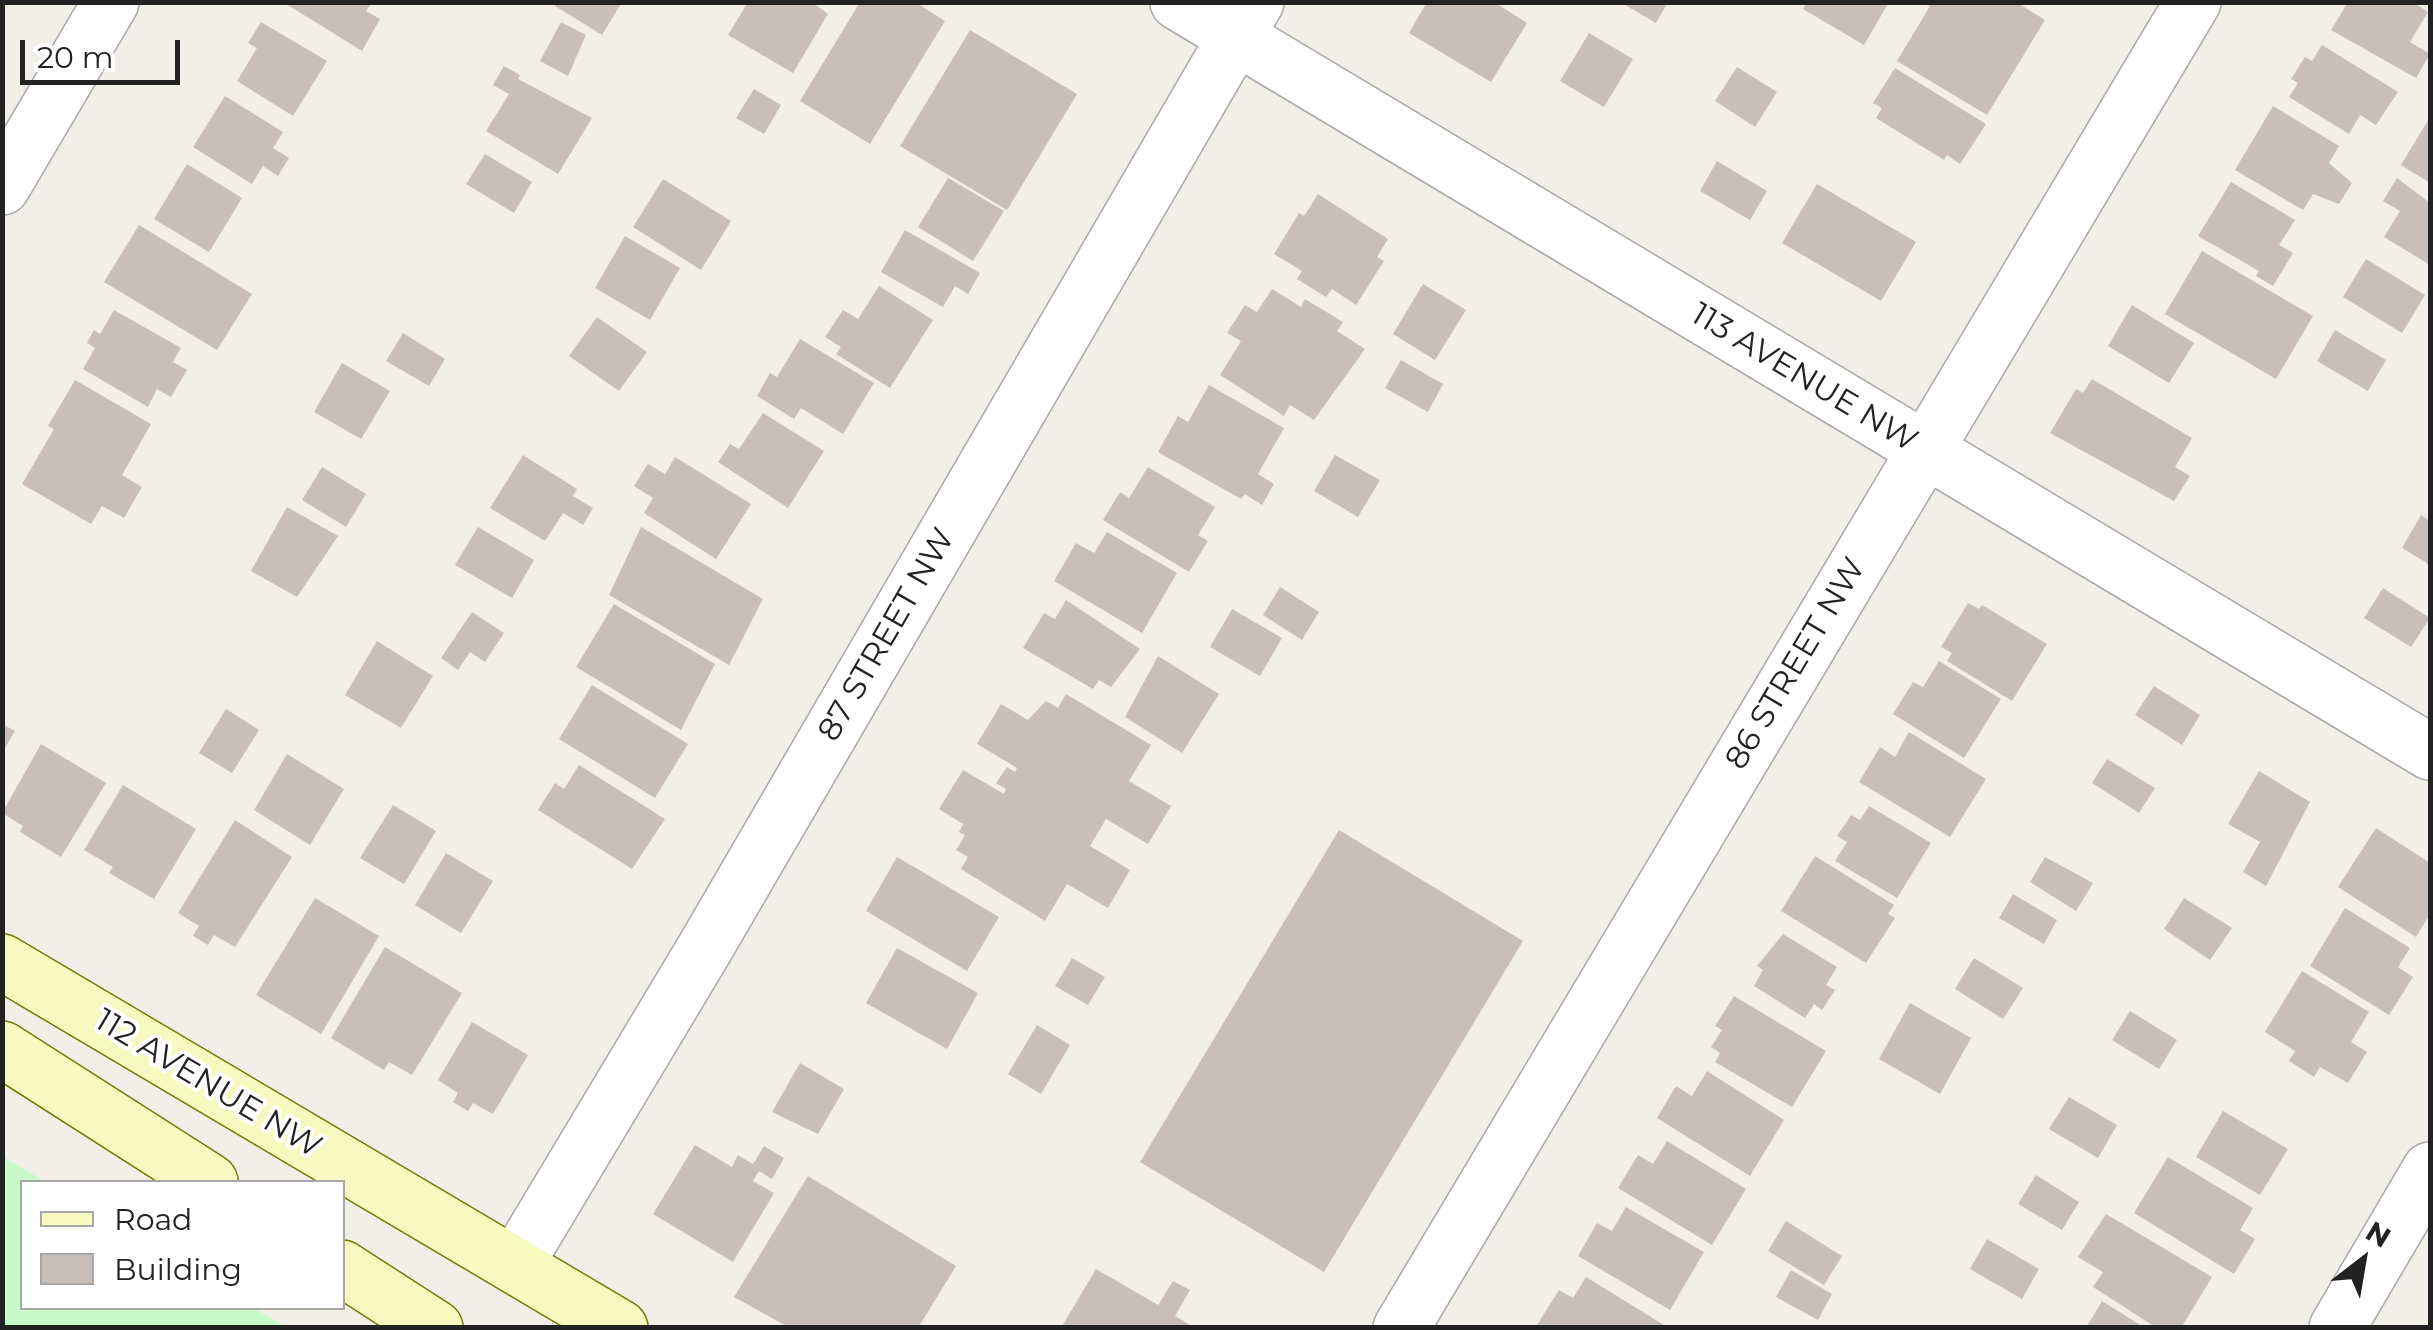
<!DOCTYPE html>
<style>
body{margin:0}
#map{position:relative;width:2433px;height:1330px;overflow:hidden;background:#f2efe9;font-family:Montserrat,sans-serif}
canvas{display:block}
.frame{position:absolute;inset:0;border:5px solid #222;pointer-events:none}
.legend{position:absolute;left:20px;top:1180px;width:325px;height:130px;box-sizing:border-box;background:#fff;border:2px solid #a7a7a7;margin:0;padding:12px 18px;list-style:none;font-size:30px;color:#222}
.legend li{display:flex;align-items:center;gap:20px;height:50px}
.legend b{width:50px;border:2px solid #a7a7a7}
.north{position:absolute;left:2313px;top:1210px;width:100px;height:100px;-webkit-text-stroke:8px #fff;paint-order:stroke;rotate:31deg;font-size:28px;font-weight:700;line-height:40px;text-align:center;color:#222}
.north::after{content:'';display:block;margin:auto;width:35px;height:45px;background:#222;clip-path:polygon(50% 0,100% 100%,50% 72%,0 100%)}
.scale{position:absolute;left:20px;top:40px;width:160px;height:45px;box-sizing:border-box;border:5px solid #222;border-top:0;padding-left:12px;font-size:30px;line-height:35px;white-space:nowrap;color:#222;-webkit-text-stroke:8px #fff;paint-order:stroke}
</style>
<div id="map">
<canvas width="2433" height="1330"></canvas>
<div class="frame"></div>
<ul class="legend">
<li><b style="height:12px;background:#f7fabf"></b>Road</li>
<li><b style="height:28px;background:#c7bfb8"></b>Building</li>
</ul>
<div class="north">N</div>
<div class="scale">20 m</div>
</div>
<script>
const ctx = document.querySelector('canvas').getContext('2d');
ctx.lineJoin = 'round';
function fillPath(path, color) {
  ctx.fillStyle = color;
  ctx.fill(path, 'evenodd');
}
function stroke(path, color, width, dash) {
  ctx.strokeStyle = color;
  ctx.lineWidth = width;
  ctx.lineCap = dash ? 'butt' : 'round';
  ctx.setLineDash(dash || []);
  ctx.stroke(path);
}
function label(font, color, halo, rows, align = 'center') {
  ctx.font = font + ' Montserrat,sans-serif';
  ctx.lineWidth = 8;
  ctx.setLineDash([]);
  ctx.textBaseline = 'middle';
  ctx.strokeStyle = halo;
  ctx.fillStyle = color;
  for (const [text, x, y, turn = 0] of rows) {
    ctx.save();
    ctx.translate(x, y);
    ctx.rotate((+turn || 0) * Math.PI / 180);
    ctx.textAlign = isNaN(turn) ? turn : align;
    if (halo) ctx.strokeText(text, 0, 0);
    ctx.fillText(text, 0, 0);
    ctx.restore();
  }
}
fillPath(new Path2D(`
 M2 1156 46 1182H22V1308H253L286 1327H3Z`), '#c8facc');
fillPath(new Path2D(`
 M283 2H372L366 11 380 19 362 51Z
 M557 2H622L602 35 555 6Z
 M748 2H812L828 14 793 73 728 35Z
 M860 2H915L945 21 870 144 800 101Z
 M1427 2H1494L1527 23 1491 82 1409 33Z
 M1620 2H1668L1656 23Z
 M1807 2H1889L1864 45 1803 9Z
 M1924 2H2016L2045 20 1987 115 1897 61 1930 6Z
 M2348 2H2413L2428 12 2410 42 2430 54 2416 78 2331 30Z
 M261 22 327 61 293 116 237 81 257 48 248 43Z
 M561 22 586 35 568 76 540 61Z
 M970 30 1077 94 1007 210 900 146Z
 M1589 33 1633 59 1604 107 1560 81Z
 M2322 45 2398 92 2376 125 2360 115 2349 134 2289 97 2298 83 2291 79 2305 57 2312 61Z
 M504 66 520 75 518 79 592 118 558 174 486 131 509 94 493 85Z
 M1737 67 1777 92 1755 127 1715 101Z
 M1895 68 1986 124 1960 164 1947 155 1944 160 1876 118 1882 108 1873 103Z
 M754 89 781 105 764 134 736 118Z
 M225 96 283 132 273 148 289 158 278 176 263 166 252 184 193 147Z
 M2273 106 2339 146 2329 163 2352 183 2339 204 2313 194 2303 210 2235 170Z
 M2430 117V183L2401 165Z
 M485 154 532 182 514 213 466 184Z
 M1717 161 1767 191 1750 220 1700 191Z
 M187 164 242 198 209 252 154 219Z
 M948 178 1004 211 973 261 918 227Z
 M2397 178 2430 203V265L2384 237 2400 211 2383 201Z
 M663 179 731 221 701 270 633 227Z
 M2231 182 2295 220 2279 245 2293 253 2273 286 2256 276 2259 271 2198 236Z
 M1817 184 1916 242 1881 301 1782 243Z
 M1318 194 1388 239 1377 257 1384 261 1356 305 1332 289 1326 297 1297 279 1302 271 1274 254 1299 213 1304 216Z
 M139 225 252 294 217 350 104 282Z
 M905 230 980 273 968 294 955 286 943 307 881 272Z
 M625 236 680 268 650 320 595 288Z
 M2202 251 2313 316 2276 379 2165 314Z
 M2366 259 2425 295 2402 333 2343 297Z
 M1423 284 1466 310 1435 360 1393 334Z
 M879 286 933 320 890 388 836 354 841 347 825 337 843 310 858 319Z
 M1272 289 1301 307 1305 299 1343 322 1337 331 1365 349 1314 420 1290 405 1284 416 1220 375 1241 341 1227 333 1245 305 1257 312Z
 M2132 305 2194 343 2169 383 2108 346Z
 M114 310 181 348 173 362 187 370 171 397 157 389 148 407 83 369 95 348 87 343 94 330 100 334Z
 M597 317 647 352 619 391 569 356Z
 M2335 330 2386 360 2368 391 2317 361Z
 M403 333 445 359 429 386 386 361Z
 M800 339 874 383 843 434 801 408 794 419 757 396 770 373 777 377Z
 M1401 360 1443 384 1428 412 1385 388Z
 M342 363 390 391 361 439 314 412Z
 M2092 379 2192 438 2175 467 2190 476 2174 501 2050 433 2076 389 2083 393Z
 M75 380 151 424 122 475 142 487 124 518 102 506 91 524 22 484 54 429 48 426Z
 M1209 385 1284 428 1258 474 1274 484 1262 505 1245 494 1241 499 1158 452 1178 416 1188 422Z
 M763 413 824 451 788 508 718 462 730 444 739 449Z
 M523 455 577 489 573 496 593 508 583 525 563 513 545 541 490 508Z
 M1335 455 1380 480 1358 517 1314 491Z
 M675 457 751 504 716 559 644 513 653 498 634 486 648 464 665 474Z
 M322 467 366 494 346 527 302 500Z
 M1148 467 1215 507 1198 535 1208 541 1189 572 1103 520 1120 492 1129 498Z
 M287 507 338 536 297 597 251 571Z
 M2421 515 2430 521V565L2402 548Z
 M478 527 534 560 512 598 455 565Z
 M641 527 763 599 729 665 609 595Z
 M1107 532 1177 573 1142 633 1054 581 1076 543 1094 553Z
 M1280 587 1319 612 1302 640 1263 615Z
 M2383 588 2430 618 2411 647 2364 618Z
 M1066 600 1140 649 1111 687 1099 680 1093 689 1023 648 1044 613 1055 619Z
 M1968 603 1979 609 1982 605 2047 644 2012 701 1947 661 1952 653 1941 647Z
 M614 604 715 664 681 730 576 667Z
 M1232 609 1282 638 1260 676 1210 647Z
 M472 612 504 633 485 662 470 652 458 670 441 658Z
 M377 641 433 676 401 728 345 695Z
 M1158 656 1219 694 1182 753 1125 717Z
 M1939 661 2001 699 1964 758 1893 714 1913 682 1923 687Z
 M592 685 688 744 655 798 559 739Z
 M2154 686 2200 715 2182 745 2135 715Z
 M1066 694 1151 745 1129 781 1171 806 1148 844 1106 819 1090 846 1130 870 1108 908 1067 884 1045 921 961 869 968 857 956 850 965 835 959 832 963 824 939 809 963 770 1004 794 1006 789 996 783 1007 767 1015 772 1017 768 977 744 1001 704 1028 720 1046 701 1058 708Z
 M226 709 259 730 232 773 199 753Z
 M2 724 15 731 2 753Z
 M1909 732 1986 779 1950 837 1859 782 1880 747 1895 757Z
 M41 744 106 783 61 857 20 832 23 826 2 813Z
 M287 754 344 789 310 845 254 810Z
 M2107 759 2155 788 2139 813 2092 783Z
 M579 765 665 819 632 869 538 810 555 783 564 789Z
 M2259 771 2310 802 2266 886 2243 872 2260 842 2228 824Z
 M123 785 196 829 154 899 109 873 113 867 84 850Z
 M393 805 436 831 404 884 360 858Z
 M1869 806 1931 843 1897 898 1835 861 1847 842 1837 836 1851 815 1860 820Z
 M235 820 292 857 235 947 214 935 208 945 193 936 199 926 178 913Z
 M2376 828 2430 863V914L2416 937 2338 887Z
 M1339 830 1523 941 1324 1272 1140 1162Z
 M446 853 493 881 461 933 415 905Z
 M1815 856 1894 905 1888 914 1895 918 1866 963 1781 911Z
 M897 857 999 917 967 971 866 911Z
 M2045 857 2093 883 2076 911 2030 882Z
 M2013 894 2057 920 2044 944 1999 918Z
 M315 898 379 936 321 1034 256 995Z
 M2184 898 2232 928 2210 960 2164 929Z
 M2345 908 2410 948 2398 967 2413 977 2389 1015 2310 966Z
 M1783 934 1837 967 1826 985 1835 990 1822 1010 1814 1004 1805 1018 1754 986 1763 970 1757 966Z
 M385 947 462 993 412 1075 389 1062 384 1070 331 1038Z
 M897 948 978 993 947 1049 866 1003Z
 M1072 958 1105 977 1088 1005 1055 986Z
 M1974 958 2023 988 2003 1019 1955 989Z
 M2302 971 2369 1012 2351 1042 2367 1052 2348 1083 2320 1067 2314 1077 2289 1061 2295 1051 2265 1032Z
 M1734 996 1826 1051 1792 1107 1715 1062 1720 1053 1711 1047 1722 1030 1715 1026Z
 M1910 1003 1971 1038 1940 1094 1879 1059Z
 M2130 1011 2177 1040 2159 1069 2112 1040Z
 M472 1022 528 1055 493 1114 473 1103 468 1111 453 1102 458 1093 438 1080Z
 M1037 1025 1070 1045 1041 1094 1008 1074Z
 M800 1063 844 1089 818 1134 772 1112Z
 M1707 1071 1784 1120 1750 1176 1657 1118 1676 1086 1692 1096Z
 M2069 1097 2117 1125 2098 1158 2049 1129Z
 M2223 1111 2288 1149 2260 1195 2196 1157Z
 M1667 1141 1746 1189 1712 1245 1618 1188 1638 1155 1653 1164Z
 M695 1145 732 1167 738 1155 753 1164 764 1146 784 1158 772 1179 759 1171 753 1181 774 1193 733 1262 653 1214Z
 M2168 1157 2253 1208 2240 1230 2255 1239 2234 1274 2134 1213Z
 M2036 1175 2079 1202 2062 1230 2018 1204Z
 M808 1176 956 1266 918 1328H790L734 1297Z
 M1626 1207 1704 1252 1670 1310 1578 1256 1597 1223 1612 1231Z
 M2106 1214 2212 1277 2181 1328H2157L2093 1287 2103 1272 2078 1257Z
 M1786 1221 1842 1256 1824 1285 1768 1251Z
 M1987 1239 2039 1269 2022 1299 1970 1269Z
 M1096 1269 1158 1305 1173 1281 1190 1290 1175 1316 1195 1328H1061Z
 M1791 1270 1832 1294 1818 1320 1776 1297Z
 M1586 1277 1664 1325 1663 1328 1537 1325 1559 1290 1573 1298Z
 M2102 1301 2145 1328H2086Z`), '#c7bfb8');
const minor = new Path2D(`
 M1178 2 2430 752
 M2 187 111 2
 M515 1265 705 948 1256 2
 M2337 1328 2430 1170`);
const tertiary = new Path2D(`
 M1401 1328 2193 2`);
const secondary = new Path2D(`
 M2 962 620 1328
 M2 1049 210 1182
 M342 1268 435 1328`);
stroke(minor, '#a9a9a9', 58);
stroke(tertiary, '#a9a9a9', 58);
stroke(secondary, '#707d05', 58);
stroke(minor, '#fff', 55);
stroke(tertiary, '#fff', 55);
stroke(secondary, '#f7fabf', 55);
label('32px', '#222', '#fff', [
 ["113 AVENUE NW",1804,378,31],
 ["87 STREET NW",887,635,-60],
 ["86 STREET NW",1796,664,-59],
 ["112 AVENUE NW",208,1084,31]
]);
</script>
